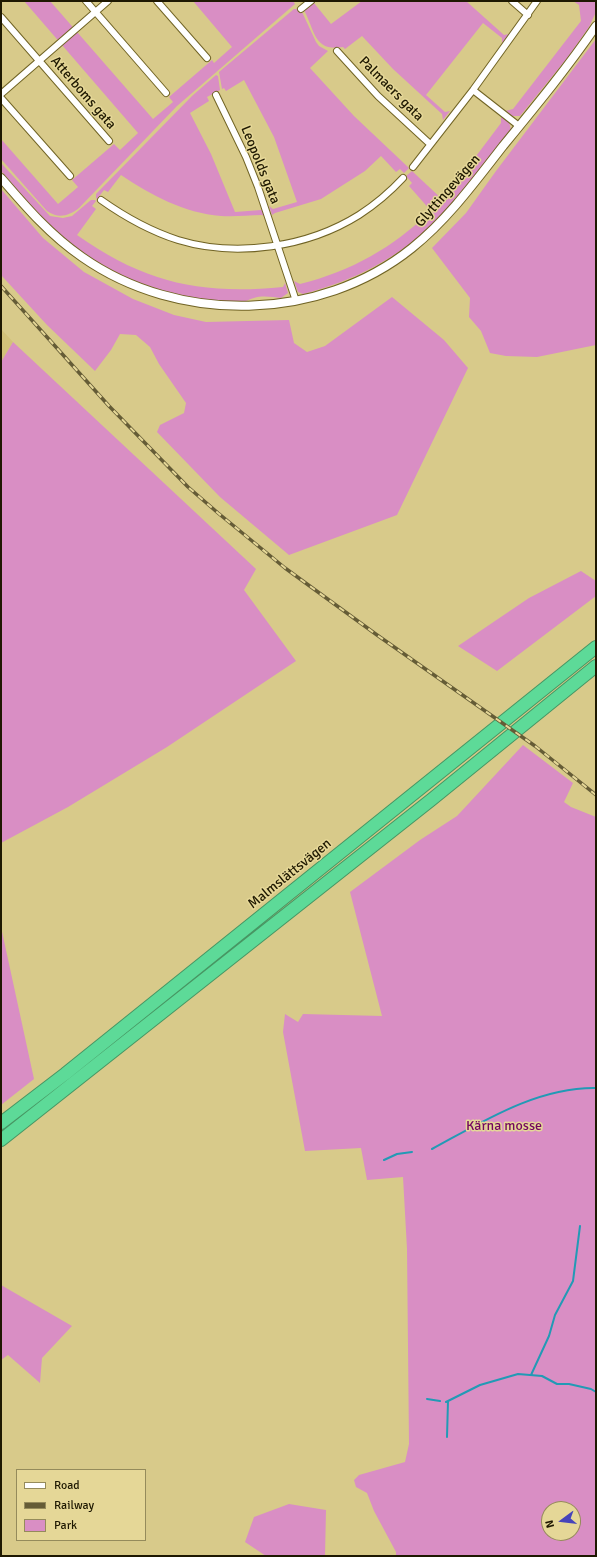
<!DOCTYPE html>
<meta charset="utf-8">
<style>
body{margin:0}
#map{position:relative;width:597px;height:1557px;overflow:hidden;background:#d8ca8a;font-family:Signika,sans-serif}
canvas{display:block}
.frame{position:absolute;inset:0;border:2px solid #1e1801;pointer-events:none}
.legend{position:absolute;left:16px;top:1469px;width:130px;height:72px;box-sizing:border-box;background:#e5d797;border:1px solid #958b5b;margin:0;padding:5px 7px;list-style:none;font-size:12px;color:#1e1801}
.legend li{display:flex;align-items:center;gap:8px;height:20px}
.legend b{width:20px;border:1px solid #958b5b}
.north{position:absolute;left:541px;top:1501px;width:40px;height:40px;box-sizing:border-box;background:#e5d797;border:1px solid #958b5b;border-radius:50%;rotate:255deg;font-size:11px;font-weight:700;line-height:16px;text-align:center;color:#1e1801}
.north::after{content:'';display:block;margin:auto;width:14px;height:18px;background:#4644ba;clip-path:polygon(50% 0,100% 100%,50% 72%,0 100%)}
</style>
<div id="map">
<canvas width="597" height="1557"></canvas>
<div class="frame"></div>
<ul class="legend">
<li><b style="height:5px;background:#fff"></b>Road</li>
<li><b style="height:5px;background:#655c36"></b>Railway</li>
<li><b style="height:11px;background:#d98ec4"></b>Park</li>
</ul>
<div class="north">N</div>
</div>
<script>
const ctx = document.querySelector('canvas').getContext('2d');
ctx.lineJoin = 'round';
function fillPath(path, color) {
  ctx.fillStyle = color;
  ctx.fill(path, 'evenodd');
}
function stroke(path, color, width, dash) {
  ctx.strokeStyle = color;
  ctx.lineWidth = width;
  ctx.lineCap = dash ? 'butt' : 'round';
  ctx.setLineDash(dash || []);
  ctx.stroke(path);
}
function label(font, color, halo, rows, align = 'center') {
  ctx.font = font + ' Signika,sans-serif';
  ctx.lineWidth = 3;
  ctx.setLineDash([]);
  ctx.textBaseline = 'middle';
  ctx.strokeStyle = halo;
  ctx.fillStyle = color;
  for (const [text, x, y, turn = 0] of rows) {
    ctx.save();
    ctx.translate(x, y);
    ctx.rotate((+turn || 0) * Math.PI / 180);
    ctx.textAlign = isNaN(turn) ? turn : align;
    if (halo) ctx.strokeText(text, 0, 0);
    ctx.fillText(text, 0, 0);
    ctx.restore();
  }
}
fillPath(new Path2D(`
 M1 329 13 342 1 362Z`), '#d2c27a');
fillPath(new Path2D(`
 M24 1H50L153 119 173 102 169 97 212 60 214 63 232 47 193 1H293L295 4 177 106 79 208C69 216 58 219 47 211L1 159V139L58 204 78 187 72 180 114 144 120 150 138 133Z
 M362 1H466L504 35 509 34 502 43V38L483 23 426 95 445 112 450 111 443 120 442 114 393 69 362 36 345 49 343 47C314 52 315 31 304 10L314 3 331 24Z
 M573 1H595L596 12 589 27 568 57 520 116H512L505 111 513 109 581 21 579 5Z
 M294 9H300L302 12 316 42 319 46 328 51 310 68 354 116 409 168 404 173 400 169 396 172 381 156 365 171 321 199 275 213 272 215 269 206 273 209 297 202 274 137 244 80 226 91 224 88 222 89 219 72Z
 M596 39V345L537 357 506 356 490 353 481 331 469 317 470 298 432 248 466 213 496 171Z
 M216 75 218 76 220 90 207 97 209 101 190 113 211 154 235 212 261 210 263 207 266 217 262 215C248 215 235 217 221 216 184 213 151 195 121 175L108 192 104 190 97 199 96 198V194L192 96Z
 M501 116 509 122 511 130C487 160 464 192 437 220 400 257 354 281 303 294L298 292 294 281 300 284C352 271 392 248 431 211L409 186 412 183 406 176 412 171 443 200 501 123Z
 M1 163 50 216 63 218 72 216 91 200H95L96 201 92 206 96 209 77 235C145 283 201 295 283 287L285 283 288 293 281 298C273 297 262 295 254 298 249 299 246 302 240 302 230 303 217 301 207 300 154 293 99 270 59 234 38 215 20 192 1 171Z
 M1 189 43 238 84 272 133 299 174 315 206 322 289 320 294 343 307 352 325 346 392 297 444 340 468 368 397 515 289 555 220 497 157 432 160 425 184 413 186 403 159 364 150 347 136 335 120 334 111 350 95 371 47 325 1 275Z
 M13 342 256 569 244 590 296 661 167 747 68 807 1 843V362Z
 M581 571 596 581V596L497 671 458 646 529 598Z
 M523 745 573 783 564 802 571 807 596 817V1556H396V1552L374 1511 367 1493 356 1487 354 1480 359 1475 405 1462 409 1444 407 1249 403 1177 367 1180 361 1148 305 1151 283 1032 285 1014 298 1022 303 1014 382 1016 350 892 420 840 457 816ZM549 1509H573V1533H549Z
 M1 927 34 1079 1 1105Z
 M1 1285 72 1326 42 1358 40 1383 8 1355 1 1360Z
 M289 1504 326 1510 325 1556H266L245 1542 254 1517Z`), '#d98ec4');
stroke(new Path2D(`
 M432 1149C482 1122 537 1087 596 1088
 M384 1160 397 1154 412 1152
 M531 1375 549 1336 555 1315 573 1281 580 1226
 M427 1399 440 1401
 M446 1402 480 1385 518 1374 542 1376 557 1384H569L591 1389 596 1392
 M447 1437 448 1401`), '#229ab5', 2);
const minor = new Path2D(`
 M86 1 166 93
 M157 1 207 58
 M512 1 528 15
 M301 9 311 1
 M1 17 109 141
 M337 51 378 96 430 144
 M473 90 519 126
 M1 94 108 1
 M216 95 246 157 258 187 296 301
 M1 98 70 176
 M413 167 473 90 537 1
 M101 200C125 217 150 231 178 240 237 258 308 247 359 215 376 204 390 192 403 178`);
const tertiary = new Path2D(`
 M1 178C26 207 50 235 82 257 179 325 320 322 412 248 448 219 475 182 503 146 535 107 568 67 596 26`);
const motorway = new Path2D(`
 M1 1123 65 1074 596 647
 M1 1140 431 800 596 666`);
stroke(minor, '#716425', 8);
stroke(tertiary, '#716425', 10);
stroke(motorway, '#479663', 14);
stroke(minor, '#fff', 6);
stroke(tertiary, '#fff', 8);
stroke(motorway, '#5dda98', 12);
const rail = new Path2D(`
 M1 286 109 406 188 487 218 513 285 568 377 635 535 746 596 795`);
stroke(rail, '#655c36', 3.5);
stroke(rail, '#e5d797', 2, [6]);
label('14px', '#1e1801', '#e5d797', [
 ["Palmaers gata",391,89,45],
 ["Atterboms gata",83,93,49],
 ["Leopolds gata",260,165,68],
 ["Glyttingevägen",448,191,-49],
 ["Malmslättsvägen",290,874,-39]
]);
label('14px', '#730560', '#e5d797', [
 ["Kärna mosse",504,1126]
]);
</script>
